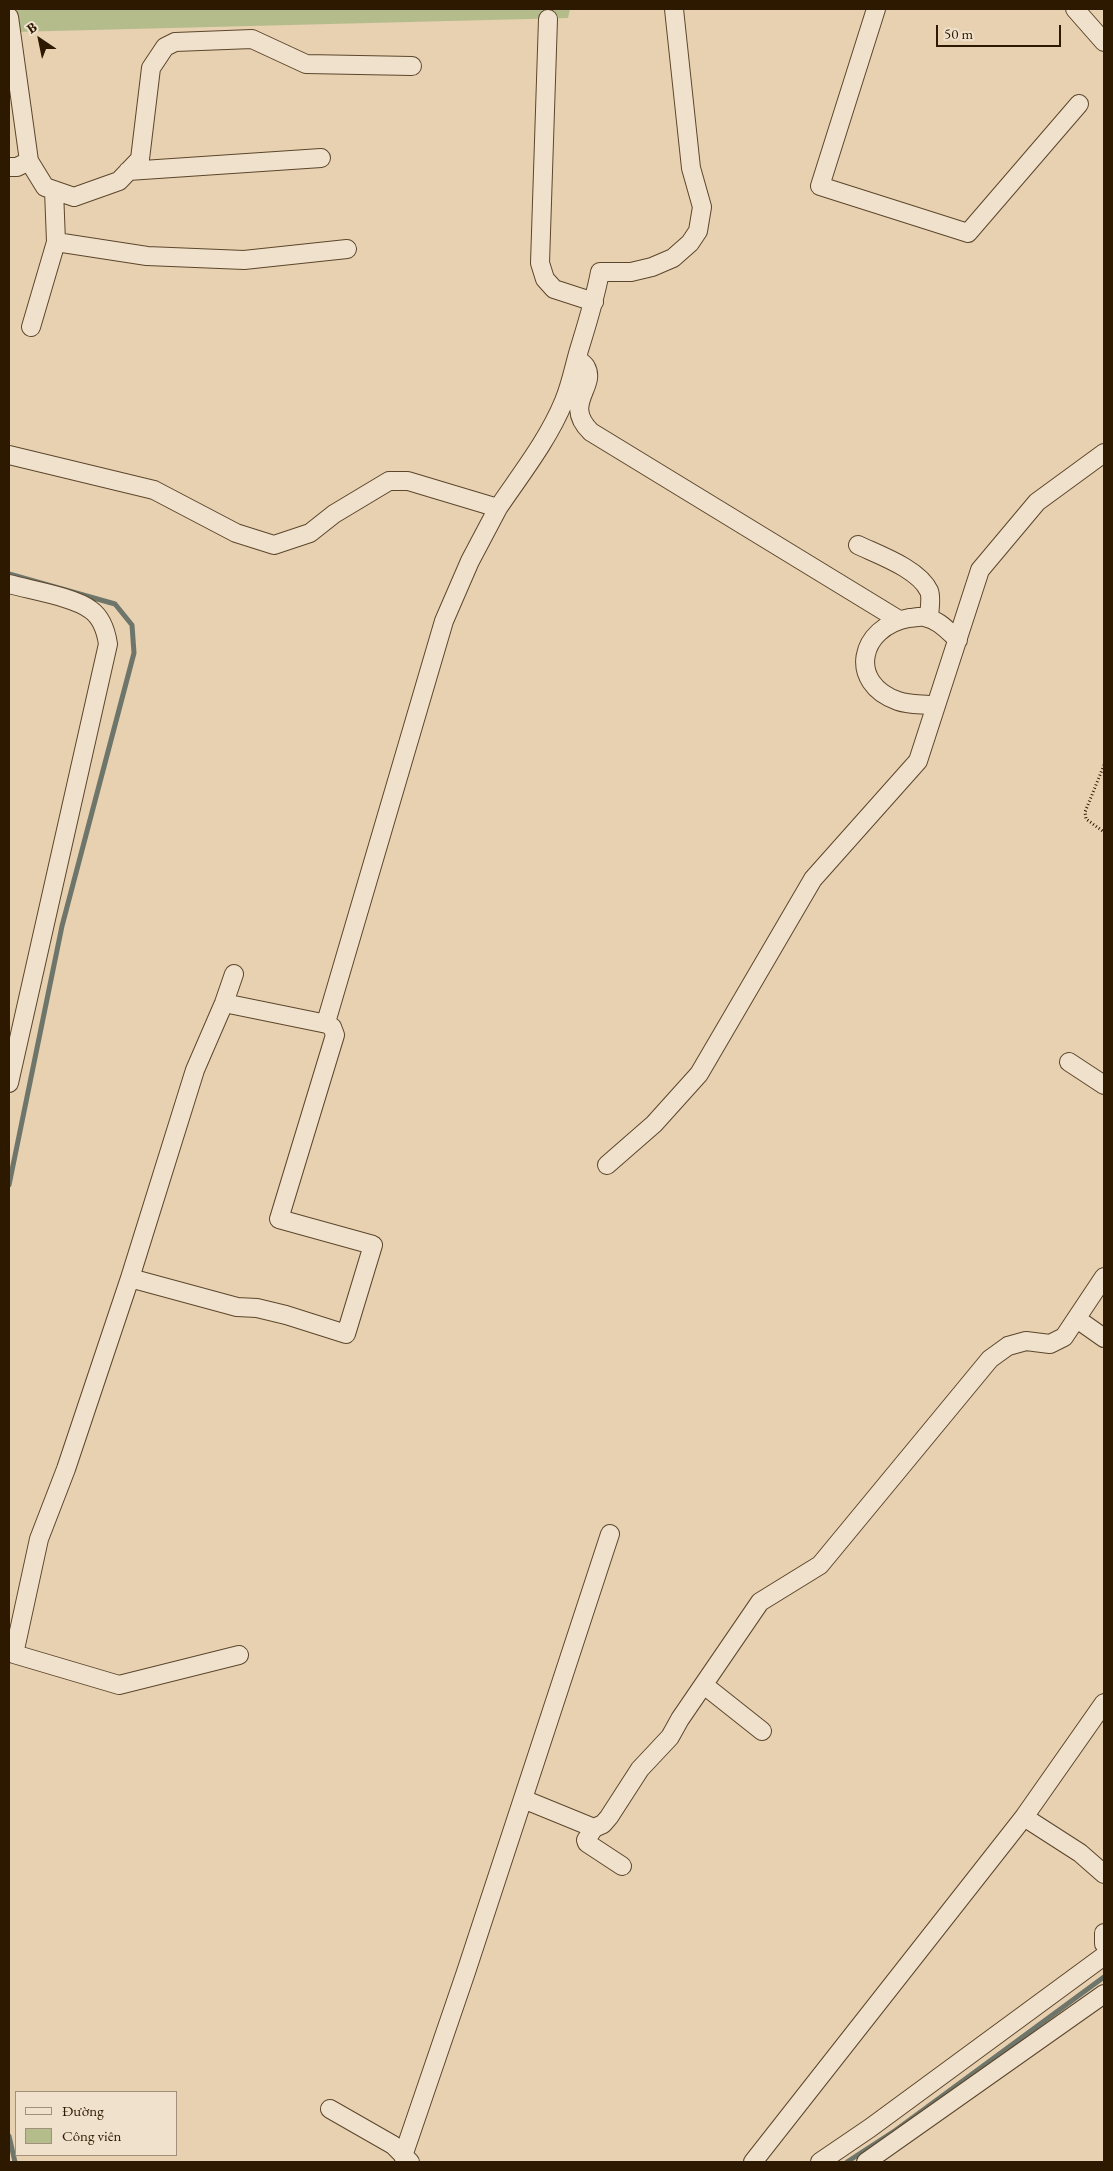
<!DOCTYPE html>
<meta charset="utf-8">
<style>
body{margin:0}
#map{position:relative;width:1113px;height:2171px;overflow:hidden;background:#e8d1b0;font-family:"EB Garamond",serif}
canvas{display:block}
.frame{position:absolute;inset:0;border:10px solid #2d1800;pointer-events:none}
.legend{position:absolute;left:15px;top:2091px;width:162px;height:65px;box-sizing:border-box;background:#f0e1cc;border:1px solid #a2917a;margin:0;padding:6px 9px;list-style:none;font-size:15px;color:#2d1800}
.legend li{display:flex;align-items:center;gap:10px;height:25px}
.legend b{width:25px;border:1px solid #a2917a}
.north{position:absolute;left:15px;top:15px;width:50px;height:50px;-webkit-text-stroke:4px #f0e1cc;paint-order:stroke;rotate:326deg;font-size:14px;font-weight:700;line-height:20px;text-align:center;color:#2d1800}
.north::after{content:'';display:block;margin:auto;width:18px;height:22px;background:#2d1800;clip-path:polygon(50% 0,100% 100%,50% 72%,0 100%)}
.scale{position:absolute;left:936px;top:25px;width:125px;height:22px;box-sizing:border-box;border:2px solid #2d1800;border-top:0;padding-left:6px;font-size:15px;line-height:18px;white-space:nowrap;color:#2d1800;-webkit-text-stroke:4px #f0e1cc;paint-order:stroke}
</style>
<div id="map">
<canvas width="1113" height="2171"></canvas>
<div class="frame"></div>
<ul class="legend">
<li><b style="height:6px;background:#f0e1cc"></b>Đường</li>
<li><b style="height:14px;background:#b4bc8c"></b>Công viên</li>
</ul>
<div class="north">B</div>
<div class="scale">50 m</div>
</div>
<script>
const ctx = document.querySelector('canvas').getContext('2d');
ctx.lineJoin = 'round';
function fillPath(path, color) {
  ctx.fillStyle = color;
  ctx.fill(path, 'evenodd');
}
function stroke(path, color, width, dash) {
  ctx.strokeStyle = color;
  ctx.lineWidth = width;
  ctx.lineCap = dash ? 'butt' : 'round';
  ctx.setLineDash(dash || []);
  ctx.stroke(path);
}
fillPath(new Path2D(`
 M9 9H570L568 18 13 32Z`), '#b4bc8c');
stroke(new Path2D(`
 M9 574 115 604 132 625 134 653 62 926 9 1185
 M9 2136 15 2162
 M847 2162 896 2130 1104 1977`), '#6e766b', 5);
const minor = new Path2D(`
 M876 9 820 186 968 233 1079 104
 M1075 9 1104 42
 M9 17 29 161 17 167H9
 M548 19 540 263 545 279 554 289 594 302
 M29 161 45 187 74 197 119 181 140 159 151 68 165 47 175 42 252 39 306 64 412 66
 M128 171 321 158
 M54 190 56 242 147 256 244 260 347 249
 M31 327 56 242
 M577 359C580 361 585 365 586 367 597 387 562 404 591 432L899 620
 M9 455 154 490 236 533 274 545 310 533 334 514 389 481H408L498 508C521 474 548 440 564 401 571 384 574 367 579 350 587 324 595 299 600 272H631L652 267 673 258 690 243 698 231 702 207 691 168 674 9
 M858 545C879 555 919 569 929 591 932 598 929 611 929 618
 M9 584C30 590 75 597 91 610 102 618 106 631 108 644L9 1083
 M936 706C924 704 909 705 898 701 847 683 859 627 909 618 914 618 919 616 924 617 939 620 947 630 958 640
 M224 1003 327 1024
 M1069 1062 1104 1085
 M607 1165 654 1124 699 1074 813 879 918 761 980 570 1037 502 1104 453
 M130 1278 237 1307 257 1308 286 1315 346 1334 373 1245 279 1219 335 1035 332 1027 327 1024V1019L444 621 470 561 498 508
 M1077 1319 1104 1338
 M9 1652 14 1654 39 1539 66 1469 130 1278 195 1070 224 1003 234 974
 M14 1654 119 1685 239 1655
 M704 1685 762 1731
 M523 1799 594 1828
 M1024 1817 1080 1853 1104 1874
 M622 1866 587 1843 586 1840 594 1828 603 1824 609 1817 640 1769 670 1737 680 1719 760 1602 820 1565 990 1359 1008 1346 1026 1341 1050 1344 1064 1337 1104 1277
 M1104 1933V1944
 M330 2109 393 2145 410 2162
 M403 2156 466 1972 610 1534
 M753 2162 1024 1817 1104 1703
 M820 2162 870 2128 1104 1956
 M866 2162 1104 1994`);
stroke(minor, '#5c462c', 20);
stroke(new Path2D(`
 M1104 765 1085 812 1086 819 1104 832`), '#2d1800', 3, [1, 2.5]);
stroke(minor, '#f0e1cc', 18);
</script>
